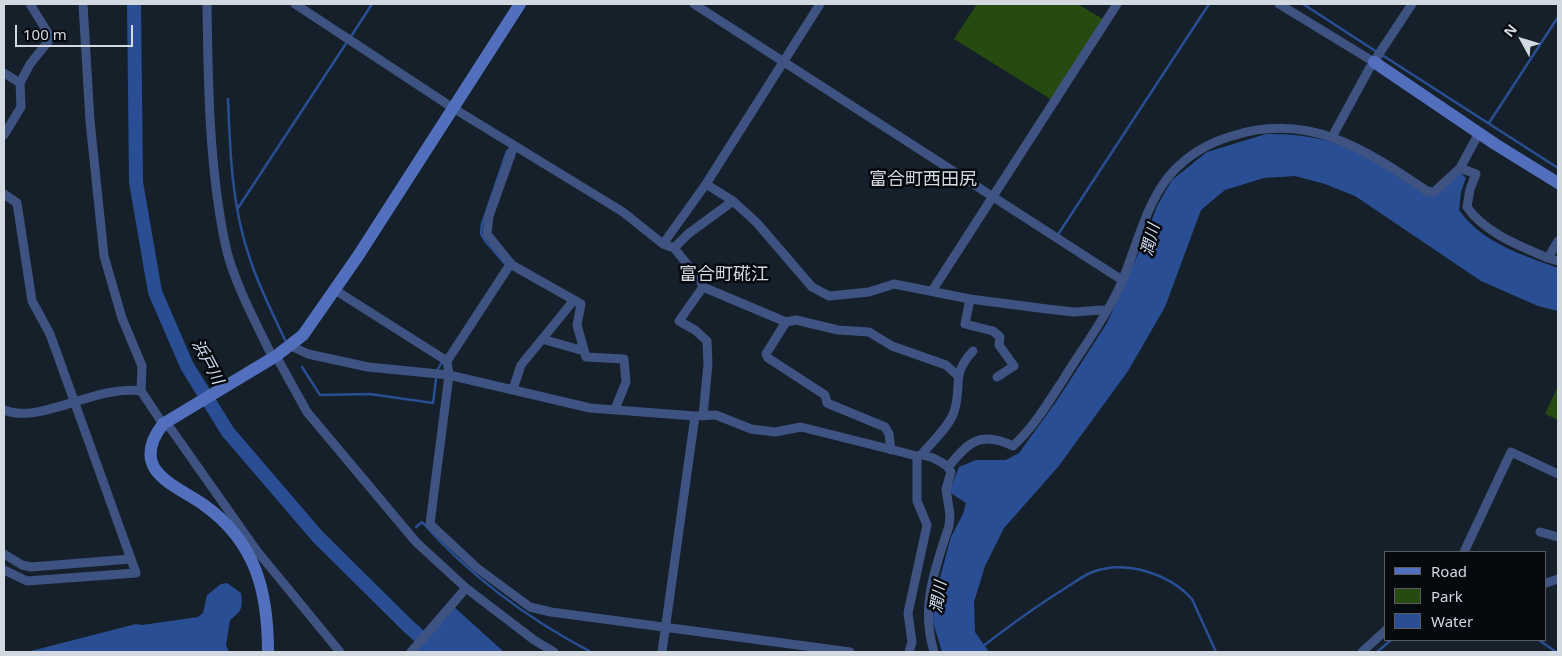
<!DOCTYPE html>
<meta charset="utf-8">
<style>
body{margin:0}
#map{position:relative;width:1562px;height:656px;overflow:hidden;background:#15202a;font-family:"Noto Sans",sans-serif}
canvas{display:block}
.frame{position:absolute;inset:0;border:5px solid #d2d9e0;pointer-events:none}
.legend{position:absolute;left:1384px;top:551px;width:162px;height:90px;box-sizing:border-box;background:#06090e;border:1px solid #585c62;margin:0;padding:6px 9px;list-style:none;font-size:15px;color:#d2d9e0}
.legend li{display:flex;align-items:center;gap:10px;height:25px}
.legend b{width:25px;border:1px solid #585c62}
.north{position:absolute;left:1497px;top:15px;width:50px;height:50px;-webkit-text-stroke:4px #06090e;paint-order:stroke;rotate:309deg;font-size:14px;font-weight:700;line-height:20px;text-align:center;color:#d2d9e0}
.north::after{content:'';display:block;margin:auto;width:18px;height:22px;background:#d2d9e0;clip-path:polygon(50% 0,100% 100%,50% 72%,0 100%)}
.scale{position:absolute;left:15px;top:25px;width:118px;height:22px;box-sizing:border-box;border:2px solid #d2d9e0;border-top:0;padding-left:6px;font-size:15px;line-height:18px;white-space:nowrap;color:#d2d9e0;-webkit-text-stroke:4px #06090e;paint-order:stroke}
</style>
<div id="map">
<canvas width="1562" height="656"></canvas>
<div class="frame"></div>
<ul class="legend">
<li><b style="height:6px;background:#516fbc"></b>Road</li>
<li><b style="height:14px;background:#274a11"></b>Park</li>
<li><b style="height:14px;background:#294e94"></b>Water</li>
</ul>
<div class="north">N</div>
<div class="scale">100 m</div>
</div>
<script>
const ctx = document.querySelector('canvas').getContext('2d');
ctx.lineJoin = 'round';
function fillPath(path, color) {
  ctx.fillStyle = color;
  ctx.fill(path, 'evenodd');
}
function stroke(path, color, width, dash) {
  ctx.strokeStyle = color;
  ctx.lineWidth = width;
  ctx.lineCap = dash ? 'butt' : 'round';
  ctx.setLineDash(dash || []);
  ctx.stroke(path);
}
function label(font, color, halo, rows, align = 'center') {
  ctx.font = font + ' "Noto Sans","Noto Sans JP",sans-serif';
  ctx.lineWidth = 5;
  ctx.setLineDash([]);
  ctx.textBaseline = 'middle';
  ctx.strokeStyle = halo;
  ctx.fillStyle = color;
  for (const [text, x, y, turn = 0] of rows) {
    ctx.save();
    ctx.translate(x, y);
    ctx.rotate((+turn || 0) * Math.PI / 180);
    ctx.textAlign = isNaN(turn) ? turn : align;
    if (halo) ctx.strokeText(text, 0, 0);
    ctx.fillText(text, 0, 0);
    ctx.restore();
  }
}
fillPath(new Path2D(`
 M977 4H1078L1104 20 1052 100 954 39Z
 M1558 386V420L1545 414Z`), '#274a11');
fillPath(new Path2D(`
 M1266 134C1339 133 1368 157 1427 194L1460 172 1466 178 1461 192 1459 210C1482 243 1523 255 1558 268V311L1538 306 1481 281 1355 196 1325 184 1295 176 1264 178 1225 190 1201 210 1165 307 1128 371 1058 467 1004 528 985 566 974 602 975 632 989 652H942L933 622 934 600 951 537 963 514 966 503 949 492 959 467 976 460H1006L1019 453 1058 399 1107 323 1146 236 1157 206 1172 180 1207 152Z
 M227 583 241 593C243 608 242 611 230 620L226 645 229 652H27L136 624 142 625 198 617 203 613 207 595 221 584Z
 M453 606 504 652H414Z`), '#294e94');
stroke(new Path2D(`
 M1303 4 1377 52
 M350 38 372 4
 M1382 55 1558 168
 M228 99C230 153 232 208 250 259 259 287 273 314 285 340
 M1489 123 1558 17
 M238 208 347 42
 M1057 236 1209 4
 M506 265 486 242 481 234 482 224 507 151
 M302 367 320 395 370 394 433 403 436 379
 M438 369 442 362
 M416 527 422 522C470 576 528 619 591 652
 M1539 640 1556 652
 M982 647C1009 626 1035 607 1064 589 1072 584 1081 577 1090 573 1124 559 1168 573 1192 599L1216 652
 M1377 652 1391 640`), '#294e94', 2.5);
stroke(new Path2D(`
 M134 4 136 182 155 292 187 366 228 432 318 537 408 626 437 652`), '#294e94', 14);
stroke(new Path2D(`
 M83 4 90 121 104 256 122 318 142 366 141 391
 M207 4C208 83 209 165 225 243 232 279 257 325 273 358
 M295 4 453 108 623 212 663 244 674 248 700 280 703 287 679 321 695 330 707 341 708 364 703 416
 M694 4 1122 280
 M1279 4 1374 62
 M4 73 20 83
 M4 135 21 107 20 83 30 64 51 38 30 4
 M1332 137 1369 69 1412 4
 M1460 168 1476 174 1470 189 1467 207C1485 233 1520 246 1548 258L1558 241
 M706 184 733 201
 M4 194 17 203 32 301 50 334 136 573 27 581 4 570
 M663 244 706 184 820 4
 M674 248 688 234 733 201 757 223 812 287 829 296 869 292 894 284 970 299 1047 309 1074 312 1102 310 1106 312
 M1548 258 1558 261
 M703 287 786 322 766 354 768 358 825 395 827 403 885 427 889 434 891 450
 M335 290 447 361 449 375 430 524 477 568 530 607 551 612 850 652
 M932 291 1117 4
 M970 299 965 324 993 331 1000 337 999 345 1014 366 997 377
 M574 300 581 304 577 325 586 357 624 359 626 382 615 409
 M786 322 796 320 838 330 869 332 892 346 946 365 957 375
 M542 339 584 351
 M291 346 308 354 368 367 449 375 590 408 695 416 716 415 751 429 775 432 801 427 917 456C927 453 947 463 951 472L946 489 950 515 949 526C935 569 920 606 934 652
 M276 356 307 412 416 542 466 588 534 640 554 652
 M447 361 511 263
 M513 389 521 365 574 300 512 265 487 234 489 216 514 146
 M4 410C40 425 97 384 141 391L163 424 171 429 257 551 340 652
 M921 455C931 443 949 427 954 412 963 384 950 376 973 351
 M949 466C969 441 981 431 1013 446 1033 428 1048 403 1063 380 1082 349 1105 319 1120 286 1136 250 1144 207 1169 176 1186 156 1208 143 1232 136 1309 111 1366 150 1427 191L1434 192 1460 168 1479 133
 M1540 532 1558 537
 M1464 552 1511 452 1558 474
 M4 554 22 565 31 567 131 559
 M1546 583 1558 579
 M411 652 466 588
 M662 652 695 416
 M909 652 912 642 908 613 927 525 917 501V456
 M1362 652 1386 630`), '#3f5383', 9);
stroke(new Path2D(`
 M1374 62 1495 144 1558 183
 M268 652C268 592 256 542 204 505 189 494 166 485 155 469 145 453 153 437 163 424L276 356 303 335 358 256 520 4`), '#516fbc', 12);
label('italic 16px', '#d3dff3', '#06090e', [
 ["潤川",1151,240,-76],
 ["浜戸川",207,362,62],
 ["潤川",939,597,-81]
]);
label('18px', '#d2d9e0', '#06090e', [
 ["富合町西田尻",923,180],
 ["富合町硴江",724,275]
]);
</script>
